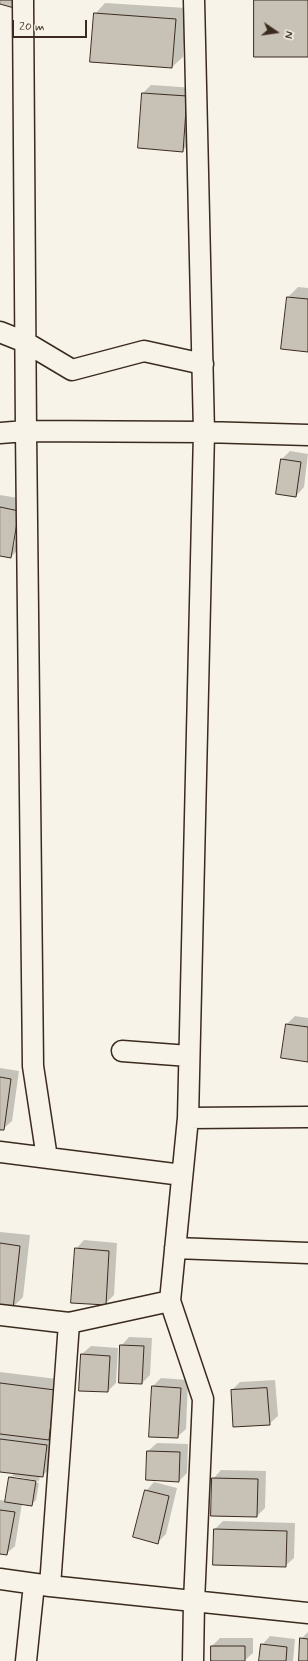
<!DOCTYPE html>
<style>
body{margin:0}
#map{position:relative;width:308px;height:1661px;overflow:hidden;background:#f7f3e8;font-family:Mynerve,sans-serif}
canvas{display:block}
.north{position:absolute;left:256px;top:12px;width:40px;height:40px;-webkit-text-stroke:3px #f7f3e8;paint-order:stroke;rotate:103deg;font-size:11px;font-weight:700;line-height:16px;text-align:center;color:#3b2a1e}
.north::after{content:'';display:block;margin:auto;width:14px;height:18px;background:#3b2a1e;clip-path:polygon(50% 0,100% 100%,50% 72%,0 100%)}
.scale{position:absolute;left:12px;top:20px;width:75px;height:18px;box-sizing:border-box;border:2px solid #3b2a1e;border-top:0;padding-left:5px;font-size:12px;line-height:14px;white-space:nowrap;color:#3b2a1e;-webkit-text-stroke:3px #f7f3e8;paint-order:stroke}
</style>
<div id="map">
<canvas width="308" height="1661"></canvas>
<div class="north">N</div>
<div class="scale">20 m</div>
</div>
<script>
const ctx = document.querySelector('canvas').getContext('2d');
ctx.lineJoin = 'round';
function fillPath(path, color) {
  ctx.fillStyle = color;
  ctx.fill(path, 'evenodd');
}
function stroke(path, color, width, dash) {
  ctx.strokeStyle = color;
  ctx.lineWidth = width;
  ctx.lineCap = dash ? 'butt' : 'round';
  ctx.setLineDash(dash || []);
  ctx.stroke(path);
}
fillPath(new Path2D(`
 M105 3 186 8 183 57 172 67 95 14Z
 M151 85 195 88 191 142 182 151 143 93ZM186 91H188L184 143H182Z
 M298 287 308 288V351L288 297Z
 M290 451 308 454 304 487 296 496 281 460Z
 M0 495 30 500 21 546 11 557 0 555ZM19 506H21L14 546H12Z
 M295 1016 308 1018V1061L287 1024Z
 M0 1068 19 1071 12 1121 3 1129H0Z
 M0 1232 30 1235 23 1297 12 1308 0 1307Z
 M84 1240 117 1243 114 1295 105 1304 76 1249Z
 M129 1337 152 1338 150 1375 142 1383 121 1346Z
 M91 1346 118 1348 116 1383 108 1391 82 1354Z
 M0 1372 65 1380 59 1429 51 1437H54L51 1468 42 1476H40L39 1481 12 1476V1478L39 1483 36 1500 31 1505 22 1503 15 1546 6 1554 0 1553V1500L6 1501 10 1477 15 1473 0 1471Z
 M161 1378 188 1380 186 1429 177 1437 153 1386Z
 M275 1380 278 1416 269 1424 232 1390 240 1382Z
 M157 1443 188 1444 187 1473 179 1481 148 1451Z
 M221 1470 266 1471 265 1508 257 1516 213 1479Z
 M154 1482 177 1488 166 1534 157 1543 146 1491Z
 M223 1521 295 1523 294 1558 285 1566 215 1529Z
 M308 1632V1661H300L301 1639Z
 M270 1636 295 1639 293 1661H260L262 1645Z
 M220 1638H253V1653L244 1661H212V1646Z`), '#0003');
const building = new Path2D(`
 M0 0H17L14 8 0 4Z
 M254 0H308V57H254Z
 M94 13 176 19 172 68 90 62Z
 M142 93 187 96 183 152 138 148Z
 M287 297 308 299V352L281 349Z
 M281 459 301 462 296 497 276 494Z
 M0 507 19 511 11 558 0 556Z
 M286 1024 308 1027V1062L281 1058Z
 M0 1077 11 1079 4 1130H0Z
 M0 1243 20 1246 13 1309 0 1308Z
 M75 1248 109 1251 106 1305 71 1303Z
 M120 1345 144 1346 142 1384 119 1383Z
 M81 1354 110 1356 108 1392 79 1391Z
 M0 1383 55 1390 49 1440 0 1434Z
 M152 1386 181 1388 178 1438 149 1437Z
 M267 1388 270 1425 233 1427 231 1390Z
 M0 1439 47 1445 43 1477 0 1472Z
 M147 1451 180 1452 179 1482 146 1480Z
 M9 1477 36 1481 32 1506 5 1502Z
 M212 1478 258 1479 257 1517 211 1516Z
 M145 1490 169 1496 158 1544 133 1537Z
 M0 1510 15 1512 7 1555 0 1554Z
 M214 1529 287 1531 286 1567 213 1565Z
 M300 1638 308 1639V1661H299Z
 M261 1644 287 1647 286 1661H259Z
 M211 1646H245V1661H211Z`);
fillPath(building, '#c8c1b6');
stroke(building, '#3b2a1e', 1);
const street = new Path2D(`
 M23 0 26 431 204 432 194 0
 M0 332 25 342 72 370 144 351 203 364
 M0 433 26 431 33 1066 47 1158
 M308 435 204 432 188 1118 308 1117
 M122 1051 189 1056
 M0 1152 182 1175
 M175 1248 308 1253
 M170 1301 203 1399 194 1602 193 1661
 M0 1315 69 1323
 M0 1579 50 1586 308 1613
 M50 1586 69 1323 170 1301 188 1118
 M26 1661 34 1584`);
stroke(street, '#3b2a1e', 23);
stroke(street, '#f7f3e8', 20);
</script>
